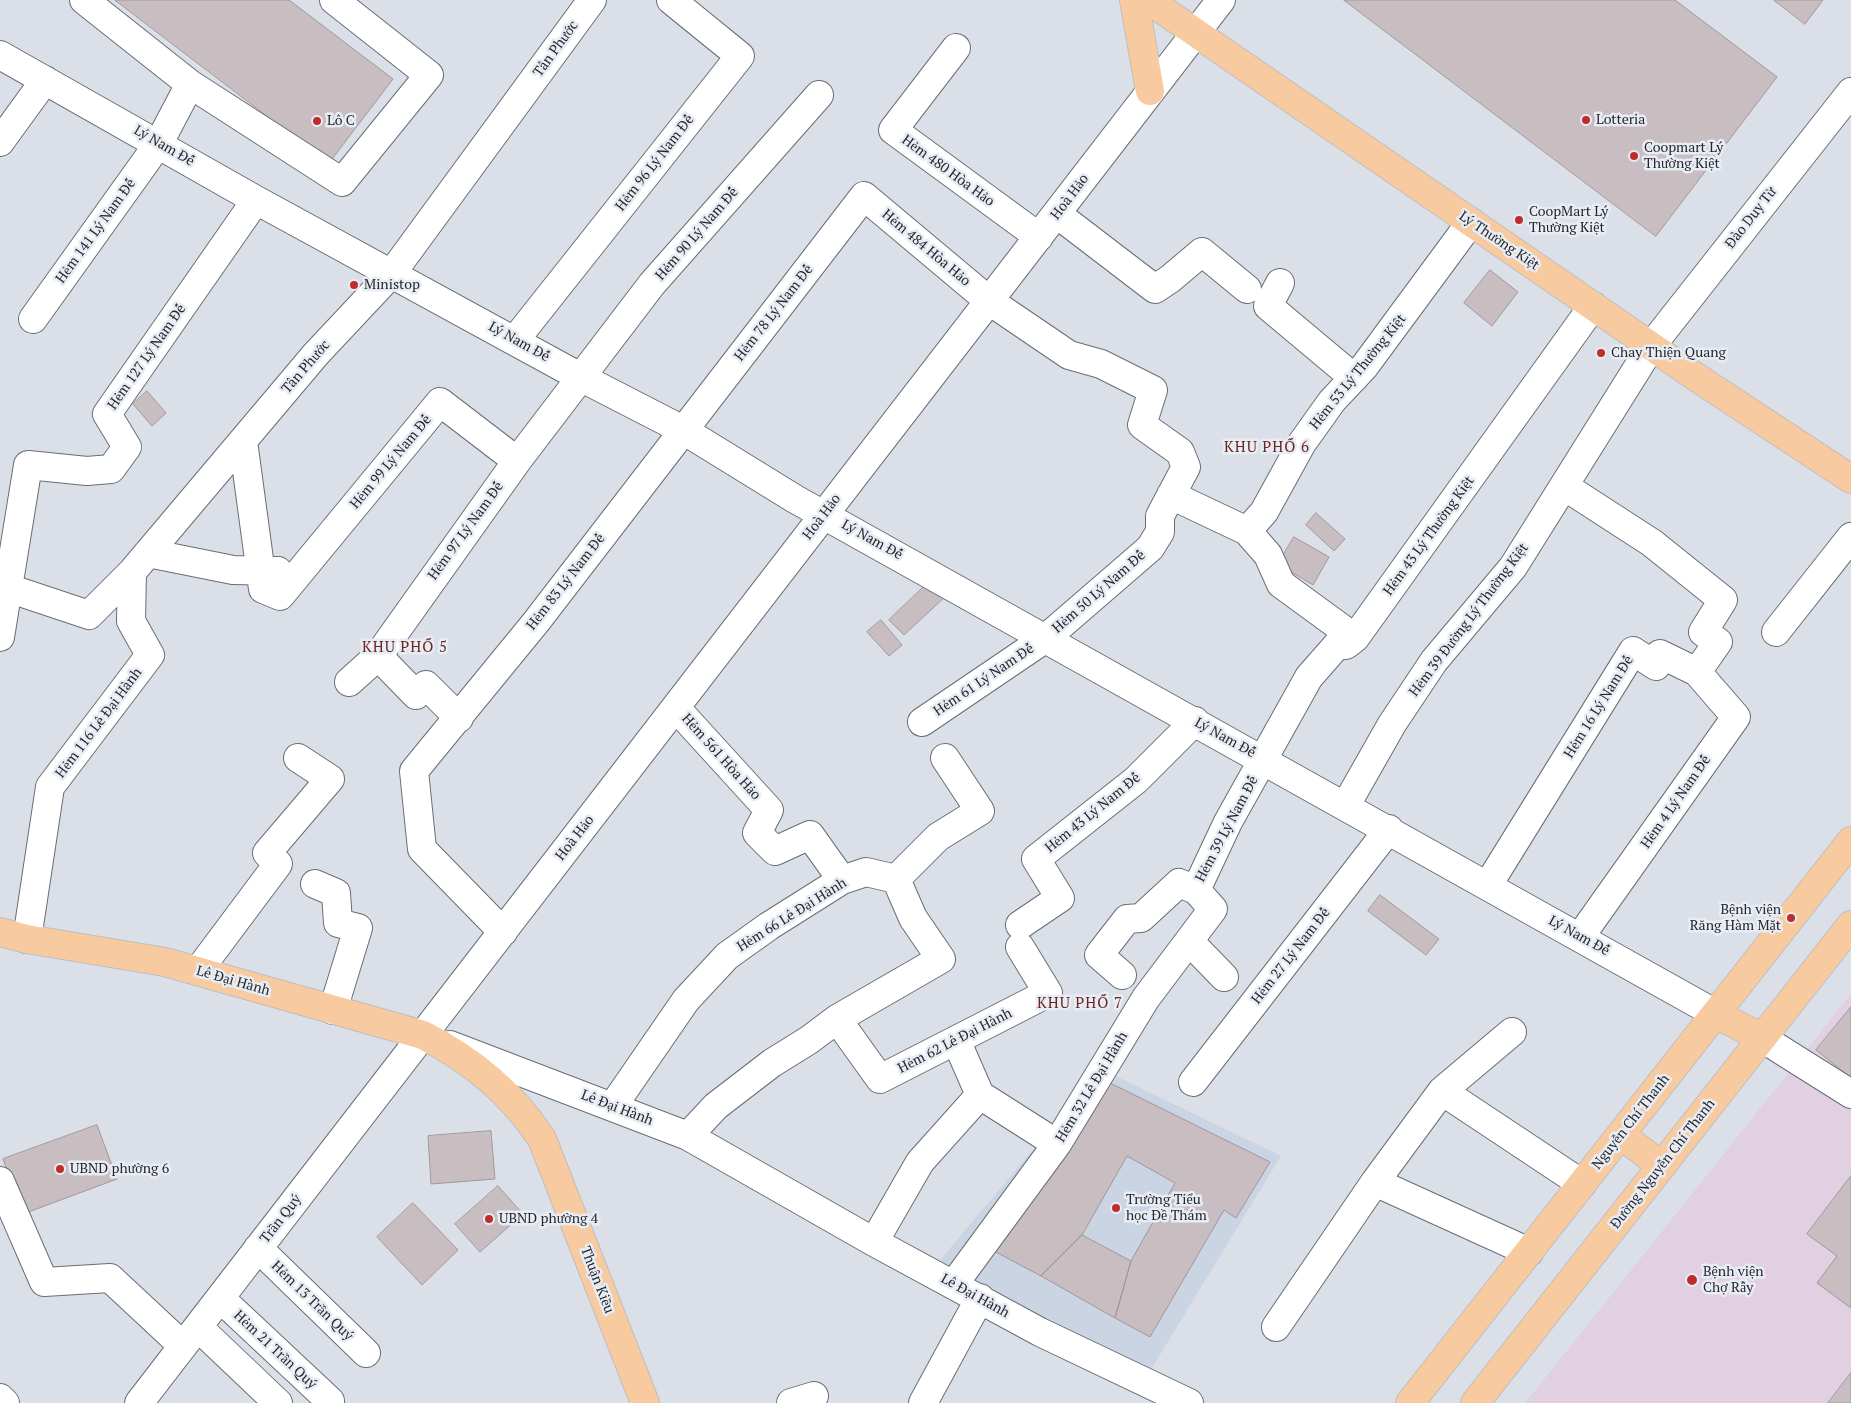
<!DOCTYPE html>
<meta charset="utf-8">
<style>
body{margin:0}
canvas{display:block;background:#dbe0e8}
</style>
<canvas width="1851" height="1403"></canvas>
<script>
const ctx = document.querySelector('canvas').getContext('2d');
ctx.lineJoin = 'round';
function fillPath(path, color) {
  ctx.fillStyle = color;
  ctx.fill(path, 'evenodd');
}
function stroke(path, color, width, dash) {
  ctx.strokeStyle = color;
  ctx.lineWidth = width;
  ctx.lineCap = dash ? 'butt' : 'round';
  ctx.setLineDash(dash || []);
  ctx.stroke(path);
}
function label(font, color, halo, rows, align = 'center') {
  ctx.font = font + ' "PT Serif",serif';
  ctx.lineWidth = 5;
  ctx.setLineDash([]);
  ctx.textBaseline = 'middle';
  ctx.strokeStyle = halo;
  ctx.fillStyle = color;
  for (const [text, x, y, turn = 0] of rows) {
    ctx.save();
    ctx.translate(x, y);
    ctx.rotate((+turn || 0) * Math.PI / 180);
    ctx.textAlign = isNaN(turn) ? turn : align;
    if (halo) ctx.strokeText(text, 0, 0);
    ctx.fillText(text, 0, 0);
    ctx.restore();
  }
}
fillPath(new Path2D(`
 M1101 1069 1281 1156 1147 1376 940 1260Z`), '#cad4e2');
fillPath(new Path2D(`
 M1851 994V1403H1525L1675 1215Z`), '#e0d0e2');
const building = new Path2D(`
 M115 0H289L393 79 329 163Z
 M1344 0H1675L1777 77 1656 236Z
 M1774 0H1823L1805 24Z
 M1490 270 1518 292 1492 326 1464 303Z
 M147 391 166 413 152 426 133 404Z
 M1316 513 1345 539 1334 551 1306 525Z
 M1294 537 1329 557 1313 585 1278 564Z
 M931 580 946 596 904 635 889 620Z
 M881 620 902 645 889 656 867 632Z
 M1380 895 1439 939 1426 955 1368 911Z
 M1851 1007V1078L1816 1050Z
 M1106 1081 1270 1162 1236 1218 1224 1210 1150 1337 1115 1318 1131 1261 1175 1183 1127 1156 1082 1235 1041 1276 992 1250Z
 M97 1125 117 1179 23 1214 3 1159Z
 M491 1131 495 1179 431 1184 428 1136Z
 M1851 1176V1308L1817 1283 1837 1256 1807 1234Z
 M498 1186 523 1214 480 1252 455 1224Z
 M413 1203 458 1250 422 1285 377 1237Z
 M1082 1235 1131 1261 1115 1318 1041 1276Z
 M1851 1373V1403H1828Z`);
fillPath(building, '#c8bec1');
stroke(building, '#a1979b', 1);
const minor = new Path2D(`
 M84 0 190 84 342 182 429 75 334 0
 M956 48 893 130 1039 237
 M0 55 256 200 582 378 683 430 795 499 1716 1014
 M0 142 45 80
 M1057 214 1155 289 1170 279 1202 252 1247 289
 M1280 283 1268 306 1354 378
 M33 319 159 143 190 84
 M515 340 740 56 671 0
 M243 441 263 589 280 596 440 402 517 461
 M1171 495 1247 531 1264 512 1302 443 1332 401 1364 367 1471 222
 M1247 531 1268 555 1281 584 1355 638
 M148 553 233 570 278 571
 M8 588 89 615 132 572 316 354 392 273 592 0
 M1776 632 1851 537
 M0 637 28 465 87 471 111 469 127 447 107 414 256 200
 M378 656 416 695 426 685 459 718
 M349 682 378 656 517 461 652 284 819 95
 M676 708 769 810 757 833 775 851 810 835 842 880
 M1346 805 1392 724 1434 661 1513 567 1652 345 1851 92
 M315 884 336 893 338 923 358 928 333 1010
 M1488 885 1633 651 1656 666 1660 654 1697 672 1718 642 1703 632 1723 600 1652 543 1564 486
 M1020 925 1060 898 1036 859 1136 780 1195 721
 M503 932 422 849 414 771 536 622 864 196 988 300 1069 355 1101 364 1153 390 1142 425 1180 452 1186 467 1160 516V532L1150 548 1046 638 922 722
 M1580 937 1736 717 1697 672
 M27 939 50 787 150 655 131 621 132 572
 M1189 941 1224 977
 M198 971 278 864 267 853 330 779 298 758
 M1122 975 1099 955 1127 919 1141 918 1179 883 1196 890 1228 822 1309 677 1338 644 1346 645 1355 638 1593 306
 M837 1019 880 1079 1048 993 1020 947
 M1762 1038 1851 1094
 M450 1045 688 1136 874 1242 1040 1332 1189 1403
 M1193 1082 1389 829
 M1442 1091 1582 1184
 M980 1095 1057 1144
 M613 1106 686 1000 727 956 769 926 842 880 866 872 896 879 938 837 980 811 945 758
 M688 1136 716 1106 772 1063 809 1040 837 1019 941 959 913 918 896 879
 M0 1181 44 1282 110 1278 183 1346
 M1375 1182 1442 1091 1512 1032
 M874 1242 920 1162 980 1095 956 1040
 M258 1248 366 1353
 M954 1284 1057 1144 1146 998 1213 909 1196 890
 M220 1298 330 1401
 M198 1327 278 1403
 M1276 1327 1375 1182 1529 1252
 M0 1398 5 1403
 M139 1403 1221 0
 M791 1403 814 1396
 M923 1403 980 1298`);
const major = new Path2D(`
 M1134 0 1150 91
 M1148 0 1699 379 1851 479
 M0 932 27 939 165 962 423 1035C473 1061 511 1092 542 1139L645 1403
 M1716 1014 1762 1038
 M1621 1135 1662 1166
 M1410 1403 1851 841
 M1475 1403 1851 925`);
stroke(minor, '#696e75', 30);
stroke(major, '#bebebf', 30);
stroke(minor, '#fff', 28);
stroke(major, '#f8caa0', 28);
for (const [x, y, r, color] of [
 [1586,120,5,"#bc2d2b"],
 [317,121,5,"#bc2d2b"],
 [1634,156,5,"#bc2d2b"],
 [1519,220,5,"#bc2d2b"],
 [354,285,5,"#bc2d2b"],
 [1601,353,5,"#bc2d2b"],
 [1791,918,5,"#bc2d2b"],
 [60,1169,5,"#bc2d2b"],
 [1116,1208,5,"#bc2d2b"],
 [489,1219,5,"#bc2d2b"],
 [1692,1280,6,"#bc2d2b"]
]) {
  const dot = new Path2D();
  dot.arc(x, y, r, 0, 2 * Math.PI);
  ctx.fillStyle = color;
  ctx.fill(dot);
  stroke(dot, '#e8edf5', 2);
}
label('14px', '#25272a', '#e8edf5', [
 ["Tân Phước",556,49,-54],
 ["Lý Nam Đế",164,146,30],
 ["Hẻm 96 Lý Nam Đế",655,163,-52],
 ["Hẻm 480 Hòa Hảo",948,171,36],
 ["Hoà Hảo",1070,197,-53],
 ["Đào Duy Từ",1751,218,-52],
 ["Hẻm 141 Lý Nam Đế",96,231,-54],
 ["Hẻm 90 Lý Nam Đế",697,234,-49],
 ["Lý Thường Kiệt",1499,241,34],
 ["Hẻm 484 Hòa Hảo",926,248,40],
 ["Hẻm 78 Lý Nam Đế",774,313,-52],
 ["Lý Nam Đế",519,342,29],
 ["Hẻm 127 Lý Nam Đế",147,357,-55],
 ["Tân Phước",306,367,-49],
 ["Hẻm 53 Lý Thường Kiệt",1358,372,-51],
 ["Hẻm 99 Lý Nam Đế",391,462,-50],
 ["Hoà Hảo",822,517,-53],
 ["Hẻm 97 Lý Nam Đế",466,531,-54],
 ["Hẻm 43 Lý Thường Kiệt",1429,536,-54],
 ["Lý Nam Đế",872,540,29],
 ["Hẻm 83 Lý Nam Đế",566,582,-52],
 ["Hẻm 50 Lý Nam Đế",1099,592,-41],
 ["Hẻm 39 Đường Lý Thường Kiệt",1469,620,-53],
 ["Hẻm 61 Lý Nam Đế",984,680,-34],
 ["Hẻm 16 Lý Nam Đế",1599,707,-58],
 ["Hẻm 116 Lê Đại Hành",99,723,-53],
 ["Lý Nam Đế",1225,738,29],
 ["Hẻm 561 Hòa Hảo",721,757,48],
 ["Hẻm 4 Lý Nam Đế",1676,802,-55],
 ["Hẻm 43 Lý Nam Đế",1093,813,-39],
 ["Hẻm 39 Lý Nam Đế",1227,829,-62],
 ["Hoà Hảo",575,838,-52],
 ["Hẻm 66 Lê Đại Hành",792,915,-32],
 ["Lý Nam Đế",1579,936,29],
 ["Hẻm 27 Lý Nam Đế",1291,956,-52],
 ["Lê Đại Hành",233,981,16],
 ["Hẻm 62 Lê Đại Hành",955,1041,-27],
 ["Hẻm 32 Lê Đại Hành",1092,1087,-59],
 ["Lê Đại Hành",617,1108,21],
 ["Nguyễn Chí Thanh",1631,1122,-52],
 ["Đường Nguyễn Chí Thanh",1663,1164,-52],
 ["Trần Quý",281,1219,-52],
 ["Thuận Kiều",597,1280,69],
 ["Lê Đại Hành",975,1296,29],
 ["Hẻm 13 Trần Quý",312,1301,44],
 ["Hẻm 21 Trần Quý",275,1350,43]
]);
label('14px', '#25272a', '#e8edf5', [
 ["Lotteria",1596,120],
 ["Lô C",327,121],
 ["Coopmart Lý",1644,148],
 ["Thường Kiệt",1644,164],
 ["CoopMart Lý",1529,212],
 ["Thường Kiệt",1529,228],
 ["Ministop",364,285],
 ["Chay Thiện Quang",1611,353],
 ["Bệnh viện",1781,910,"right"],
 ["Răng Hàm Mặt",1781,926,"right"],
 ["UBND phường 6",70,1169],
 ["Trường Tiểu",1126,1200],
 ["học Đề Thám",1126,1216],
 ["UBND phường 4",499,1219],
 ["Bệnh viện",1703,1272],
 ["Chợ Rẫy",1703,1288]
], 'left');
ctx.letterSpacing = '1px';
label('15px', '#6b2622', '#e8edf5', [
 ["KHU PHỐ 6",1267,448],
 ["KHU PHỐ 5",405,648],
 ["KHU PHỐ 7",1080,1004]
]);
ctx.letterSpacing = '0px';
</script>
